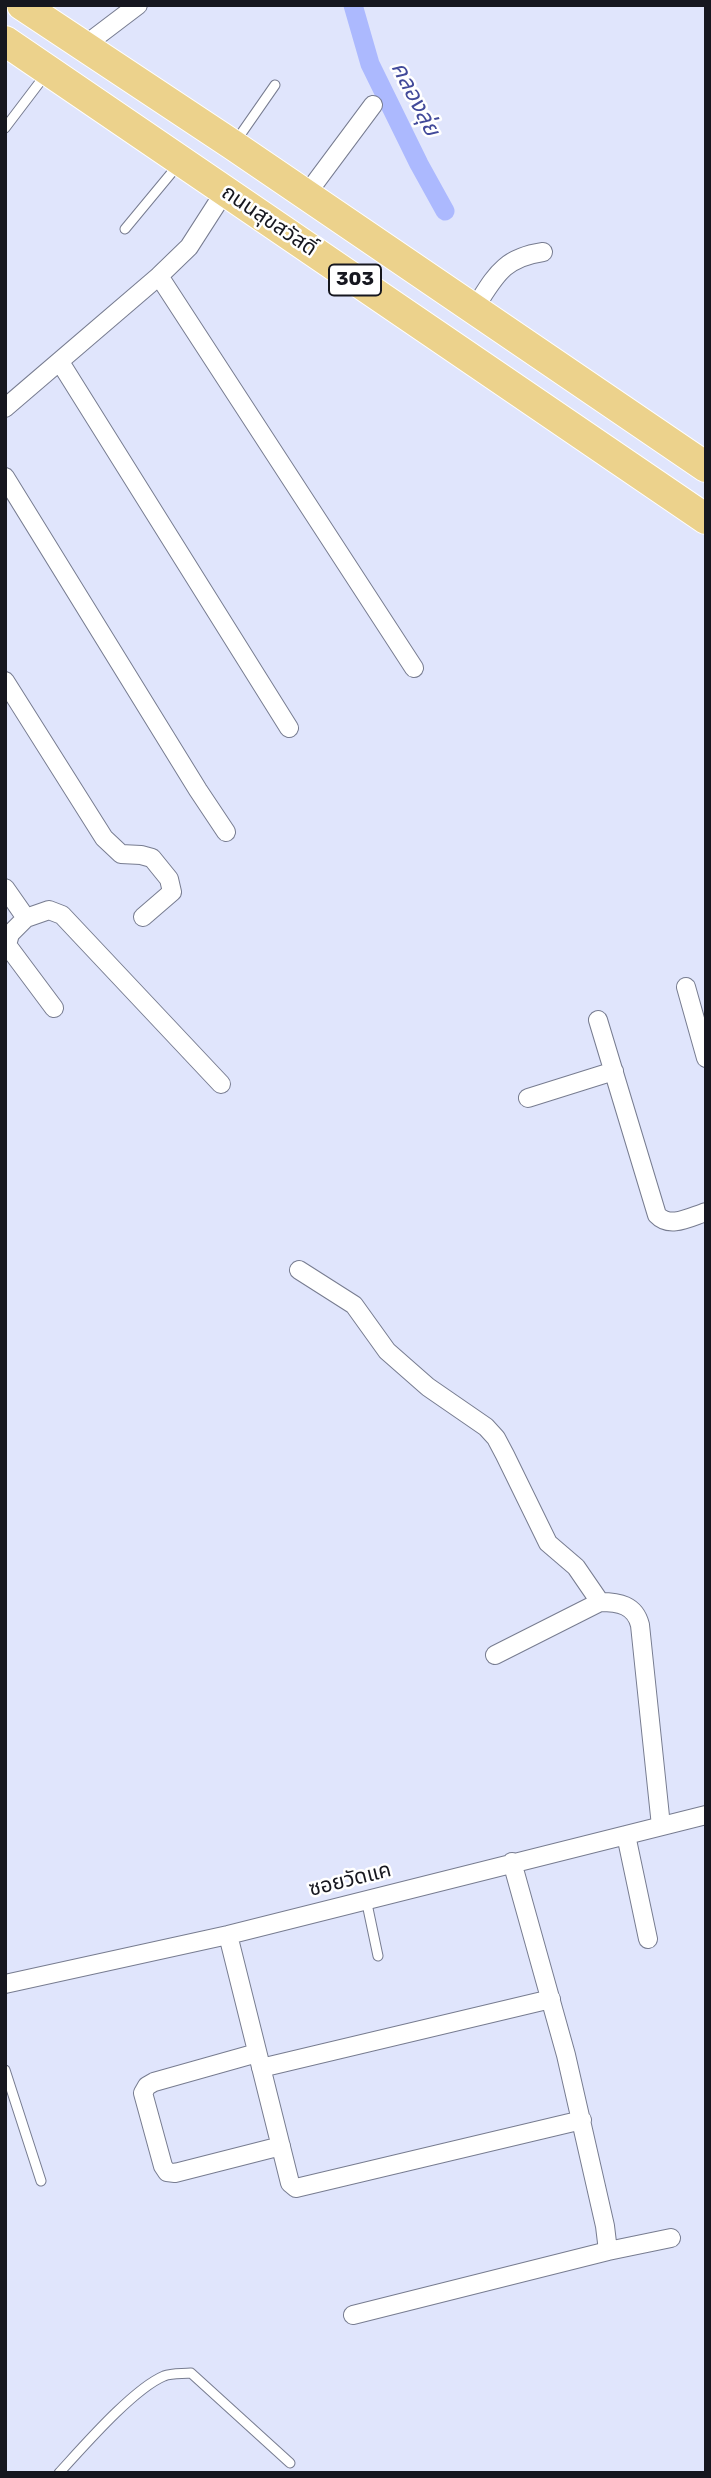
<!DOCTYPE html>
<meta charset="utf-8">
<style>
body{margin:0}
#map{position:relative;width:711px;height:2478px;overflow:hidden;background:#e0e5fc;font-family:Rubik,sans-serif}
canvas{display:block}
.frame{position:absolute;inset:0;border:7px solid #16171f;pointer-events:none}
</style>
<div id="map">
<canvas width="711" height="2478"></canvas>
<div class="frame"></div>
</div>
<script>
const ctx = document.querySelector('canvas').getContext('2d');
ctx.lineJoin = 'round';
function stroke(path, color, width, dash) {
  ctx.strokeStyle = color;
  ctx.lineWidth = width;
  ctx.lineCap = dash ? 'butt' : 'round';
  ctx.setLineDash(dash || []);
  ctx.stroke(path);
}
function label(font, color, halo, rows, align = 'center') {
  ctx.font = font + ' Rubik,"Noto Sans Thai",sans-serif';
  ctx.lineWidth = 5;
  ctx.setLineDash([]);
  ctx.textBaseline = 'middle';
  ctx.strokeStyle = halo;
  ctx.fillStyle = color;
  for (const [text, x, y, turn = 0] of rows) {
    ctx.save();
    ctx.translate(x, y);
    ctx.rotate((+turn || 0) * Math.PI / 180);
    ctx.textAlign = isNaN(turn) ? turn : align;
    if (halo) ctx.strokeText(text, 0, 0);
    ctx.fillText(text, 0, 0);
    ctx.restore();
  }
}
stroke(new Path2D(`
 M353 5 370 64 419 164 445 211`), '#acb9fe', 19);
const service = new Path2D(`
 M5 128 46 74
 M236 141 275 85
 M125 229 178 165
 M366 1899 378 1956
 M5 2070 41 2181
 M59 2473C83 2447 133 2389 164 2376 172 2373 182 2374 191 2373L290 2463`);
const minor = new Path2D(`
 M84 46 138 5
 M306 195 373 105
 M159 276 414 668
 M474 309C495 277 502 258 543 252
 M60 362 289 728
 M5 408 159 276 189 247 225 191
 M5 477 198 790 226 832
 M5 681 104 838 121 854 141 855 152 858 169 879 172 892 143 917
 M5 888 26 918 49 910 62 915 221 1084
 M26 918 10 934 7 945 54 1008
 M686 987 706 1058
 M598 1020 657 1215C670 1229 690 1217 706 1212
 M528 1098 614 1071
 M299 1270 354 1305 387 1351 428 1387 486 1427 496 1438 505 1455 548 1543 576 1567 600 1602
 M495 1655 600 1602C619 1602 635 1605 640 1625L661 1826
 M626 1835 648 1939
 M228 1935 290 2183 296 2188 582 2120
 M5 1984 228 1935 706 1815
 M257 2053 154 2082 147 2086 143 2093 163 2166 167 2172 175 2173 281 2146
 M261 2068 551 1999
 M608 2251 671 2238
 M353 2315 608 2251 605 2226 566 2055 512 1862`);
const primary = new Path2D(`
 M22 5 233 145 706 467
 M5 41 706 519`);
stroke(service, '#777c90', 11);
stroke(minor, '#777c90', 20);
stroke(primary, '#fff', 32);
stroke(service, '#fff', 9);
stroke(minor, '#fff', 18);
stroke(primary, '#ecd28c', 30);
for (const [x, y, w] of [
 [355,280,52]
]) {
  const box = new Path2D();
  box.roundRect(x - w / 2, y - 15.5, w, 31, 5);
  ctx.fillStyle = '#fff';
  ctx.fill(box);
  stroke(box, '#16171f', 2);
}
label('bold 19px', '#16171f', null, [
 ["303",355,280]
]);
label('21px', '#16171f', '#fff', [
 ["ถนนสุขสวัสดิ์",269,221,34],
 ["ซอยวัดแค",350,1880,-14]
]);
label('italic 23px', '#424a9a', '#fff', [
 ["คลองลุ่ย",415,99,63]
]);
</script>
